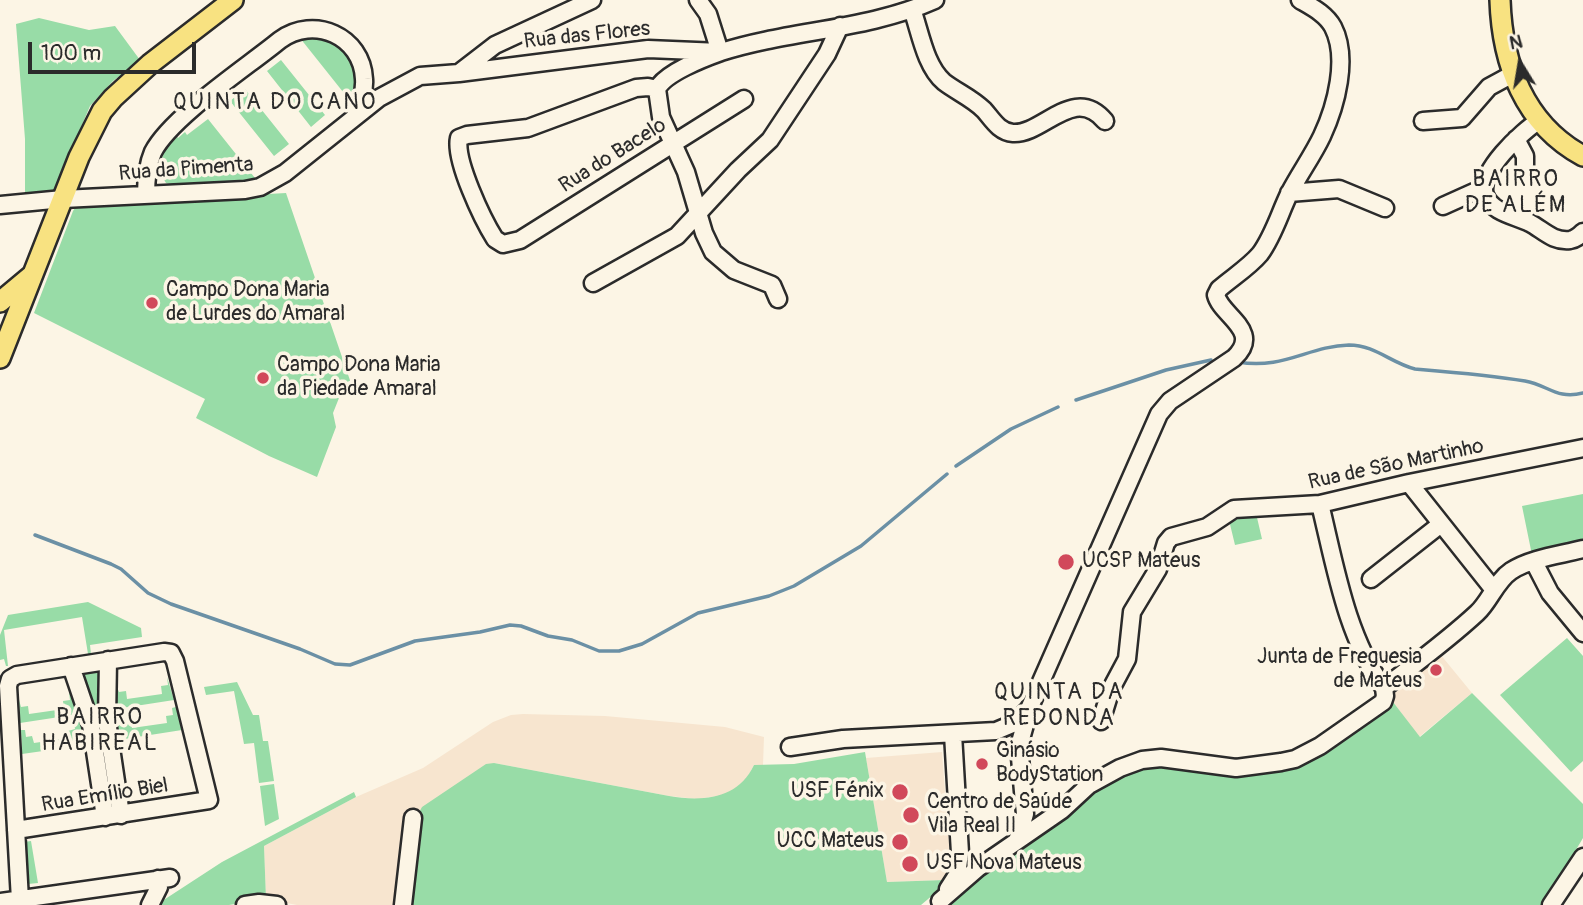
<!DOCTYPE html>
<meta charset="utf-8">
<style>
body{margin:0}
#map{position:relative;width:1583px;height:905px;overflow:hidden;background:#fcf5e5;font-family:Pangolin,sans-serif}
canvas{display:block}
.north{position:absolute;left:1485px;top:28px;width:70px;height:70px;-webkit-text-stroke:5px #fcf5e5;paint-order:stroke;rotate:349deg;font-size:19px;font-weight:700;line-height:28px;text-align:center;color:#2b2b2b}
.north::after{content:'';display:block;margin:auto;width:24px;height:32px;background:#2b2b2b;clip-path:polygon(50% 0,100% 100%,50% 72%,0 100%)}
.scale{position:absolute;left:28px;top:42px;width:168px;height:32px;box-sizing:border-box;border:4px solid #2b2b2b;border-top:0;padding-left:9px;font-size:21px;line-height:24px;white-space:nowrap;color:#2b2b2b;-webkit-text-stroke:5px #fcf5e5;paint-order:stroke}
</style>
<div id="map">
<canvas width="1583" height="905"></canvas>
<div class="north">N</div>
<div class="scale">100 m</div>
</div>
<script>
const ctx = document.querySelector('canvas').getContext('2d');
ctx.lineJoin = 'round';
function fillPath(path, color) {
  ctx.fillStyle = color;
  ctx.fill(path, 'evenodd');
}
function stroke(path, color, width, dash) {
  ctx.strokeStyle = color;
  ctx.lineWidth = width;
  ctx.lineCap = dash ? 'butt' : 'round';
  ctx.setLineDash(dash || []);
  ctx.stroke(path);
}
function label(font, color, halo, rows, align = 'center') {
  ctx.font = font + ' Pangolin,sans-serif';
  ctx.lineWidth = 7;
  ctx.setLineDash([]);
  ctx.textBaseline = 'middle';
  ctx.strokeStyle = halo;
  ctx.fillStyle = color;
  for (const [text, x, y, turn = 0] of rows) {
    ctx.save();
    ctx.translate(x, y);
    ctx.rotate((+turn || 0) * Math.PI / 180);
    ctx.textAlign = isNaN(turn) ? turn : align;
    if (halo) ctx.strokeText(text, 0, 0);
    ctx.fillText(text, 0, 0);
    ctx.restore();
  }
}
fillPath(new Path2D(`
 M1440 654 1472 693 1419 737 1393 702 1392 695Z
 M523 714 605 716 725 727 764 737 763 765H754L746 780 731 792 719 796 696 799 669 796 494 763 399 905H297L266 899 264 846 356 797 423 768 493 722 511 715Z
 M942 752 951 872 945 880 887 882 866 758Z`), '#f7e5cf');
fillPath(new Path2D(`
 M39 18 89 30 115 26 140 60 113 81 90 106 54 191 25 194V139L16 24Z
 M311 36C347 42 365 67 351 102L300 38Z
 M281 60 325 115 311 127 267 71Z
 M245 89 289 144 274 156 230 101Z
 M208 119 255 178C239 183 182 187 166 183L158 170 164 152 176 135 178 138 185 132 187 135Z
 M286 193 355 395 343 388 333 413 336 427 317 477 269 456 196 418 205 399 34 313 73 211 77 205Z
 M1583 494V543L1532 555 1522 506Z
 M1255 509 1262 539 1235 545 1228 516Z
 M88 602 141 628 142 637 90 645 91 654H88L82 617 4 630 8 666H6L4 659 0 660V635L8 615Z
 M1567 638 1583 656V761L1571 772 1500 695Z
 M104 671V733L97 734 79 674Z
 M167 677 174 700 116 709V685L119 692 126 691 127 699 162 694 161 686 168 685Z
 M237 682 253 715H259L263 741H268L274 781 259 783 254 743 244 744 234 691 206 695 204 687Z
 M69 692H71L79 714 20 723 19 700 21 707 28 706 29 714 64 709 63 701 70 700Z
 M1472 693 1583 804V838L1543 905H949L973 881 1072 813 1073 807 1097 785 1153 763 1256 772 1257 775C1313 763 1348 735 1393 702L1420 737Z
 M176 707 182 730 118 740 116 716 122 715 123 722 130 721 132 728 167 723 166 716 173 715 172 708Z
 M81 721 85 745 22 754 21 730H25L26 737 32 736 34 743 68 738V731L75 729 74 722Z
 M865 752 887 882 945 880 934 894 921 905H406L416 818 422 807 486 764 494 763 669 796C703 802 738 799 754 765L794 764Z
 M274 784 279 819 265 826 260 786Z
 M354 792 356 797 264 846 266 899 229 905H156L222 862Z
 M31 841 38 883 28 884 24 842Z`), '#98dca7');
stroke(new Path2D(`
 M1238 362C1283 370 1309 346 1349 345 1375 345 1391 363 1415 369 1451 372 1489 375 1525 381 1548 385 1557 400 1583 393
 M1076 400 1166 370 1211 360
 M956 466 1011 429 1058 407
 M35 535 111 564 121 569 148 593 171 604 300 649 335 664 350 665 415 641 480 632 510 625 521 626 548 636 572 640 599 651H619L642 644 698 613 769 596 794 586 861 546 947 474`), '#6b90a5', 3.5);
const minor = new Path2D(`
 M698 0 708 14 720 52
 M912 9C920 31 925 66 944 82 957 92 972 98 984 110 992 119 999 132 1013 133 1043 135 1074 84 1105 121
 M460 72 495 45 592 0
 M657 89 648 87 636 88 528 128 467 135 459 138C454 160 483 220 495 239L503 244 520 240 744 99
 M657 89C665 73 704 58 721 52 790 30 868 30 935 0
 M657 89 661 117 686 172 704 233 713 252 734 270 772 285 778 299
 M1540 120C1522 131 1477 173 1485 195 1492 213 1516 216 1530 223 1543 230 1553 242 1570 240 1576 239 1579 236 1583 232
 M1423 121 1462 118 1489 87 1513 74
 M1516 139 1525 156V165
 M1289 193 1339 189 1385 208
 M146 195C146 181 147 166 153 152 171 117 247 67 280 40 314 15 362 36 364 79 365 92 360 104 355 116
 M0 205 63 199 245 190 260 187 285 173 379 98 420 76 459 73 648 49 720 52
 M1443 206 1483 188
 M593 283 677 236 738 170 770 140 827 54 840 26
 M1409 483 1494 590
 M1320 504C1335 565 1346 636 1384 688
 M1534 562 1550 593 1583 633
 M1371 579 1441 524
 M108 660 107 721 121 815
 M71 666 91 725 105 817
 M1101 721 1111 689 1127 659 1132 612 1158 569 1166 543 1171 537 1207 527 1234 509 1320 504 1409 483 1583 448
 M790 747 843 739 996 731 1015 723 1029 709 1159 414 1170 401 1234 358C1263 331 1221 316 1216 295L1219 289C1233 277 1249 267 1260 254 1274 235 1280 212 1290 192 1300 173 1313 155 1322 136 1336 106 1349 58 1333 27 1326 14 1312 7 1300 0
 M16 830 209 800 175 661 171 653 164 652 17 675 10 679 8 686 20 900
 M1017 841 1025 814 1019 746 1028 714
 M948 889 957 875 960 853 953 734
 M940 901 978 868 1062 810 1089 785 1120 768 1142 760 1161 758 1236 768 1281 762 1295 759 1320 746 1383 702 1385 696 1384 688C1415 664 1448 640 1477 613 1490 601 1496 581 1511 571 1531 558 1560 555 1583 549
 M0 902 170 878
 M150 905 159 887 158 879
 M245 905 259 903 277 905
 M403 905 413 818
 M1551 905 1583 857`);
const major = new Path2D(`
 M1500 0C1502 63 1524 124 1583 156
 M0 302 31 276
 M0 358 79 157 102 111 113 98 150 64 233 0`);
stroke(minor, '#2b2b2b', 21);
stroke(major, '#2b2b2b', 24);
stroke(minor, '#fcf5e5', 16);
stroke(major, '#f8e281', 19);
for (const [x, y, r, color] of [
 [152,303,7,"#d1495b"],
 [263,378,7,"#d1495b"],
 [1066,562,9,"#d1495b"],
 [1436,670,7,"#d1495b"],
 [982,764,7,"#d1495b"],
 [900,792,9,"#d1495b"],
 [911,815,9,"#d1495b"],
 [900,842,9,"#d1495b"],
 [910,864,9,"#d1495b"]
]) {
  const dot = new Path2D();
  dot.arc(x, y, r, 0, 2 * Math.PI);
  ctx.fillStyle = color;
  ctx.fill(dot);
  stroke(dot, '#fcf5e5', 2.5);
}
label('21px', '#2b2b2b', '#fcf5e5', [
 ["Rua das Flores",587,36,-6],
 ["Rua do Bacelo",613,156,-32],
 ["Rua da Pimenta",186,170,-4],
 ["Rua de São Martinho",1396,465,-12],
 ["Rua Emílio Biel",105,796,-9]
]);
label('21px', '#2b2b2b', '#fcf5e5', [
 ["Campo Dona Maria",166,291],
 ["de Lurdes do Amaral",166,315],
 ["Campo Dona Maria",277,366],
 ["da Piedade Amaral",277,390],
 ["UCSP Mateus",1082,562],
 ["Junta de Freguesia",1422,658,"right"],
 ["de Mateus",1422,682,"right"],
 ["Ginásio",996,752],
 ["BodyStation",996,776],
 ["USF Fénix",884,792,"right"],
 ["Centro de Saúde",927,803],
 ["Vila Real II",927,827],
 ["UCC Mateus",884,842,"right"],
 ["USF Nova Mateus",926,864]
], 'left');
ctx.letterSpacing = '2px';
label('23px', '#2b2b2b', '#fcf5e5', [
 ["QUINTA DO CANO",275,103],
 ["BAIRRO",1516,180],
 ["DE ALÉM",1516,206],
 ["QUINTA DA",1059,693],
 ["REDONDA",1059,719],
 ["BAIRRO",100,718],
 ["HABIREAL",100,744]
]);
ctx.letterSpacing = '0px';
</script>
